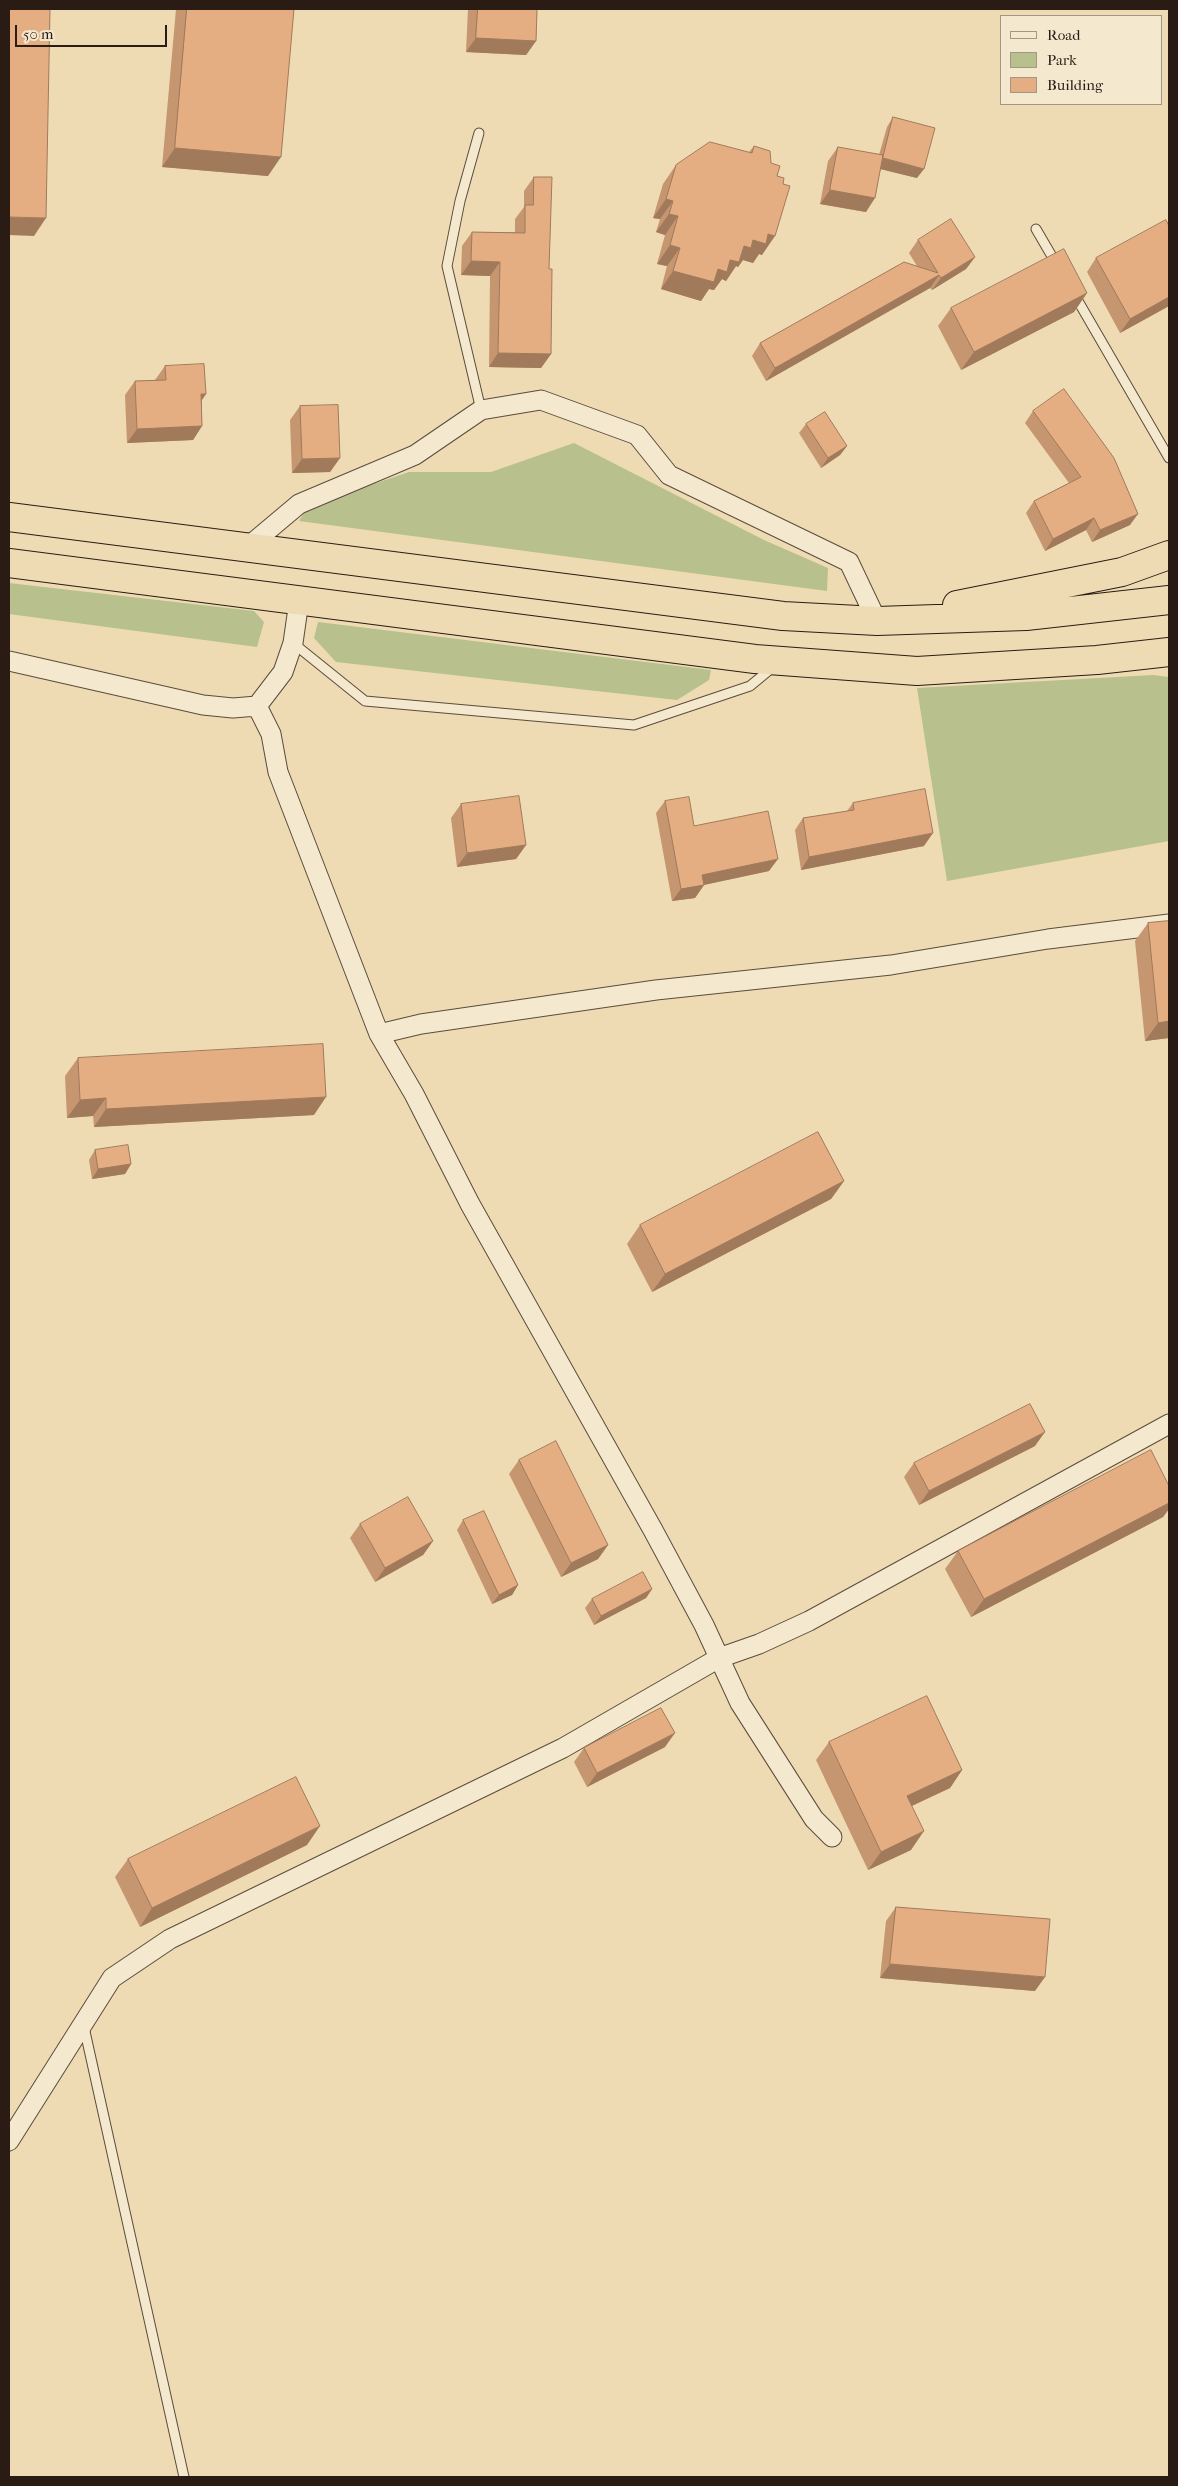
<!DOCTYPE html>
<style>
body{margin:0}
#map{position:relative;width:1178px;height:2486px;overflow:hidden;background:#eedbb3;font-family:"IM FELL French Canon",serif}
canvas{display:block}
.frame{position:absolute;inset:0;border:10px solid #2a1c15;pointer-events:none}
.legend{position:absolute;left:1000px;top:15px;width:162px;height:90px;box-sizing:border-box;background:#f4e8ce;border:1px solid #a39684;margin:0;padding:6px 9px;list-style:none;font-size:15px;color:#2a1c15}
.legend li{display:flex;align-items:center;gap:10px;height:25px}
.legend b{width:25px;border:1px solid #a39684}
.scale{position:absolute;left:15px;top:25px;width:152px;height:22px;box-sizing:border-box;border:2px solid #2a1c15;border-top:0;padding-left:6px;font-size:15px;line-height:18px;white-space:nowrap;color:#2a1c15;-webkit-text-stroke:4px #f4e8ce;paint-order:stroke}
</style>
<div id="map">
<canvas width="1178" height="2486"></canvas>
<div class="frame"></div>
<ul class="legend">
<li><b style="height:6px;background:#f4e8ce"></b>Road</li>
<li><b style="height:14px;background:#b8c08d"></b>Park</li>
<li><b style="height:14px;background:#e5ae82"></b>Building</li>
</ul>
<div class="scale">50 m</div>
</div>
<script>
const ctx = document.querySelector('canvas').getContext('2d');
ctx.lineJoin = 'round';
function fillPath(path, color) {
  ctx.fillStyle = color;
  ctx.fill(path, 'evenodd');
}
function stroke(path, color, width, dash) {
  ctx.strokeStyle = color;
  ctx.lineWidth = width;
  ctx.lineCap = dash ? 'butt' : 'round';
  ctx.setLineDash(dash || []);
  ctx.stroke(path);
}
fillPath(new Path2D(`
 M574 443 764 540 828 568 827 591 299 521 308 506 409 472H491Z
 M9 583 254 611 264 622 257 647 9 614Z
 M318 622 711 670 709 680 677 700 336 662 314 638Z
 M1153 675 1169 677V841L947 881 917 688Z`), '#b8c08d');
const service = new Path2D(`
 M479 133 460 201 447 266 481 410
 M1036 229 1057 265
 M1074 294 1169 458
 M293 643 365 701 634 725 750 686 773 667
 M84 2027 184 2477`);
const minor = new Path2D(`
 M249 546 299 504 415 455 481 410 541 400 637 435 669 475 849 562 877 621
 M9 661 203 705 233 708 257 706 283 672 293 643 299 601
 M257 706 271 734 278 772 379 1034 414 1094 470 1204 653 1530 704 1625 740 1703 814 1819 832 1837
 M379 1034 421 1024 656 990 891 965 1048 939 1169 924
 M9 2141 112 1978 170 1939 563 1748 719 1658 759 1644 809 1621 1169 1424`);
const motorway = new Path2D(`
 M9 517 783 616 877 621 1026 616 1169 600
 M9 563 755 659 917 671 1097 660 1169 652
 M957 605 1122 572 1169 555`);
stroke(service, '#5b4c3c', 11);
stroke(minor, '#5b4c3c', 21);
stroke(motorway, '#2a1c15', 30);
stroke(service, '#f4e8ce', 9);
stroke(minor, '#f4e8ce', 19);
stroke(motorway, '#eedbb3', 28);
fillPath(new Path2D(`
 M176 9H294L268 176 162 167Z
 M468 9H537L536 41 526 55 466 52Z
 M893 117 917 178 881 169 866 212 820 204 828 161 838 147 879 155 887 127Z
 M754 146 771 163 777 176 762 255 759 254 753 263 743 260 738 267 736 266 726 281 722 279 714 290 709 289 701 301 661 289 667 266 657 264 665 235 656 232 660 219 653 218 663 184 676 165 749 152Z
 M534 177 551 354 541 368 489 367 490 276 461 275 462 246 472 232H515V219L524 207V191Z
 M1169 226V306L1120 333 1087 272 1096 258Z
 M918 240 975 257 966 269 932 290 930 288 766 381 752 356 760 343 917 266 909 253Z
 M1087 293 1074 312 961 370 938 326 951 308Z
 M165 366 206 394 202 400V426L193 440 127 443 125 395 135 381 155 380Z
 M300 406 340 458 330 472 292 473 290 420Z
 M1033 411 1130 525 1092 542 1086 530 1045 551 1026 513 1034 501 1069 483 1025 423Z
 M806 424 847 446 840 455 821 468 799 433Z
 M665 801 694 826 769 871 704 885 695 898 672 901 656 813Z
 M853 803 924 846 801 870 795 830 803 818 847 811Z
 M461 804 526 845 516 859 457 867 451 818Z
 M1169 921V1038L1145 1041 1135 941 1148 923Z
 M78 1058 314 1115 94 1127 93 1116 67 1118 65 1076Z
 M95 1150 131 1164 125 1174 92 1179 89 1160Z
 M844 1181 831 1199 652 1292 627 1244 640 1225Z
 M1035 1446 919 1505 904 1477 914 1463Z
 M519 1460 608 1545 598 1559 561 1577 509 1474Z
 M1169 1486V1509L1163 1517 971 1617 945 1569 958 1551Z
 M463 1520 518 1585 512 1595 492 1604 457 1530Z
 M360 1524 433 1541 423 1555 375 1582 350 1538Z
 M652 1589 646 1598 594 1625 585 1608 592 1599Z
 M829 1742 962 1770 950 1788 912 1806 911 1850 868 1870 816 1760Z
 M665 1747 587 1787 574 1762 584 1748Z
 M307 1845 140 1927 115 1877 128 1859Z
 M896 1907 1035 1991 880 1978 886 1921Z`), '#c59670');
fillPath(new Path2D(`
 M476 38 536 41 526 55 466 52Z
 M175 148 281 157 268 176 162 167Z
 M883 158 924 169 917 178 876 168Z
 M830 190 875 198 866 212 820 204Z
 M666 199 673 201 660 219 653 218Z
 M669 214 678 216 665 235 656 232Z
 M9 217 46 218 34 236 9 235Z
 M768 234 775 236 762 255 759 254 753 263 743 260 738 267 736 266 726 281 722 279 714 290 709 289 701 301 661 289 673 271 718 269 730 260 744 246 753 240Z
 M670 245 680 248 667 266 657 264Z
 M975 257 966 269 932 290 941 278Z
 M471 261 500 262 490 276 461 275Z
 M939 275 930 288 766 381 775 368Z
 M1087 293 1074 312 961 370 974 352Z
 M1169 297V306L1120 333 1130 319Z
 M498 353 551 354 541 368 489 367Z
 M201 394H206L196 408Z
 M202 426 193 440 127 443 137 429Z
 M847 446 840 455 821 468 828 458Z
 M340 458 330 472 292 473 302 459Z
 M1138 514 1130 525 1092 542 1100 530Z
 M1094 518 1086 530 1045 551 1053 539Z
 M933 833 924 846 801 870 809 857Z
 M526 845 516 859 457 867 467 853Z
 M778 859 769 871 694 887 704 885 695 898 672 901 681 889 702 875Z
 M1169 1021V1038L1145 1041 1158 1023Z
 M326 1097 314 1115 94 1127 106 1109Z
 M106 1098 93 1116 67 1118 80 1100Z
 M131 1164 125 1174 92 1179 98 1169Z
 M844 1181 831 1199 652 1292 665 1274Z
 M1045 1432 1035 1446 919 1505 929 1491Z
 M1169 1503V1509L1163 1517 971 1617 984 1599Z
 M433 1541 423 1555 375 1582 385 1568Z
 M608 1545 598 1559 561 1577 571 1563Z
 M518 1585 512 1595 492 1604 499 1595Z
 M652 1589 646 1598 594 1625 601 1616Z
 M675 1733 665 1747 587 1787 597 1773Z
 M962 1770 950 1788 894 1814 907 1796Z
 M320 1826 307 1845 140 1927 152 1908Z
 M924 1831 911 1850 868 1870 881 1852Z
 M890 1964 1045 1977 1035 1991 880 1978Z`), '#a07a5b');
const building = new Path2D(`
 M9 9H50L46 218 9 217Z
 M187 9H294L281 157 175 148Z
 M478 9H537L536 41 476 38Z
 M893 117 935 128 924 169 883 158Z
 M710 142 752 153 754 146 770 151 771 163 780 166 777 176 784 178 783 184 790 186 775 236 768 234 766 244 753 240 751 248 744 246 739 262 730 260 727 272 718 269 714 282 673 271 680 248 670 245 678 216 669 214 673 201 666 199 676 165Z
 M838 147 883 155 875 198 830 190Z
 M534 177H552L549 269H552L551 354 498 353 500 262 471 261 472 232 525 233V205H533Z
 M951 219 975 257 941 278 939 275 775 368 760 343 904 262 938 273 918 240Z
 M1166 220 1169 226V297L1130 319 1096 258Z
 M1064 249 1087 293 974 352 951 308Z
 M204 364 206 394H201L202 426 137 429 135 381 166 380 165 366Z
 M1064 389 1114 458 1138 514 1100 530 1094 518 1053 539 1034 501 1081 477 1033 411Z
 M338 405 340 458 302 459 300 406Z
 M825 412 847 446 828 458 806 424Z
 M925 789 933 833 809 857 803 818 854 810 853 803Z
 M519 796 526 845 467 853 461 804Z
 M689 797 694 826 768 811 778 859 702 875 704 885 681 889 665 801Z
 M1169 921V1021L1158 1023 1148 923Z
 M323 1044 326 1097 106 1109V1098L80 1100 78 1058Z
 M818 1132 844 1181 665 1274 640 1225Z
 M128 1145 131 1164 98 1169 95 1150Z
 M1030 1404 1045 1432 929 1491 914 1463Z
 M556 1441 608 1545 571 1563 519 1460Z
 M1151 1450 1169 1486V1503L984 1599 958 1551Z
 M408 1497 433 1541 385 1568 360 1524Z
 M484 1511 518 1585 499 1595 463 1520Z
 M643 1572 652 1589 601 1616 592 1599Z
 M927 1696 962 1770 907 1796 924 1831 881 1852 829 1742Z
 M661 1708 675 1733 597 1773 584 1748Z
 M296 1777 320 1826 152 1908 128 1859Z
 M896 1907 1050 1919 1045 1977 890 1964Z`);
fillPath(building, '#e5ae82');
stroke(building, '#a07a5b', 1);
</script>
